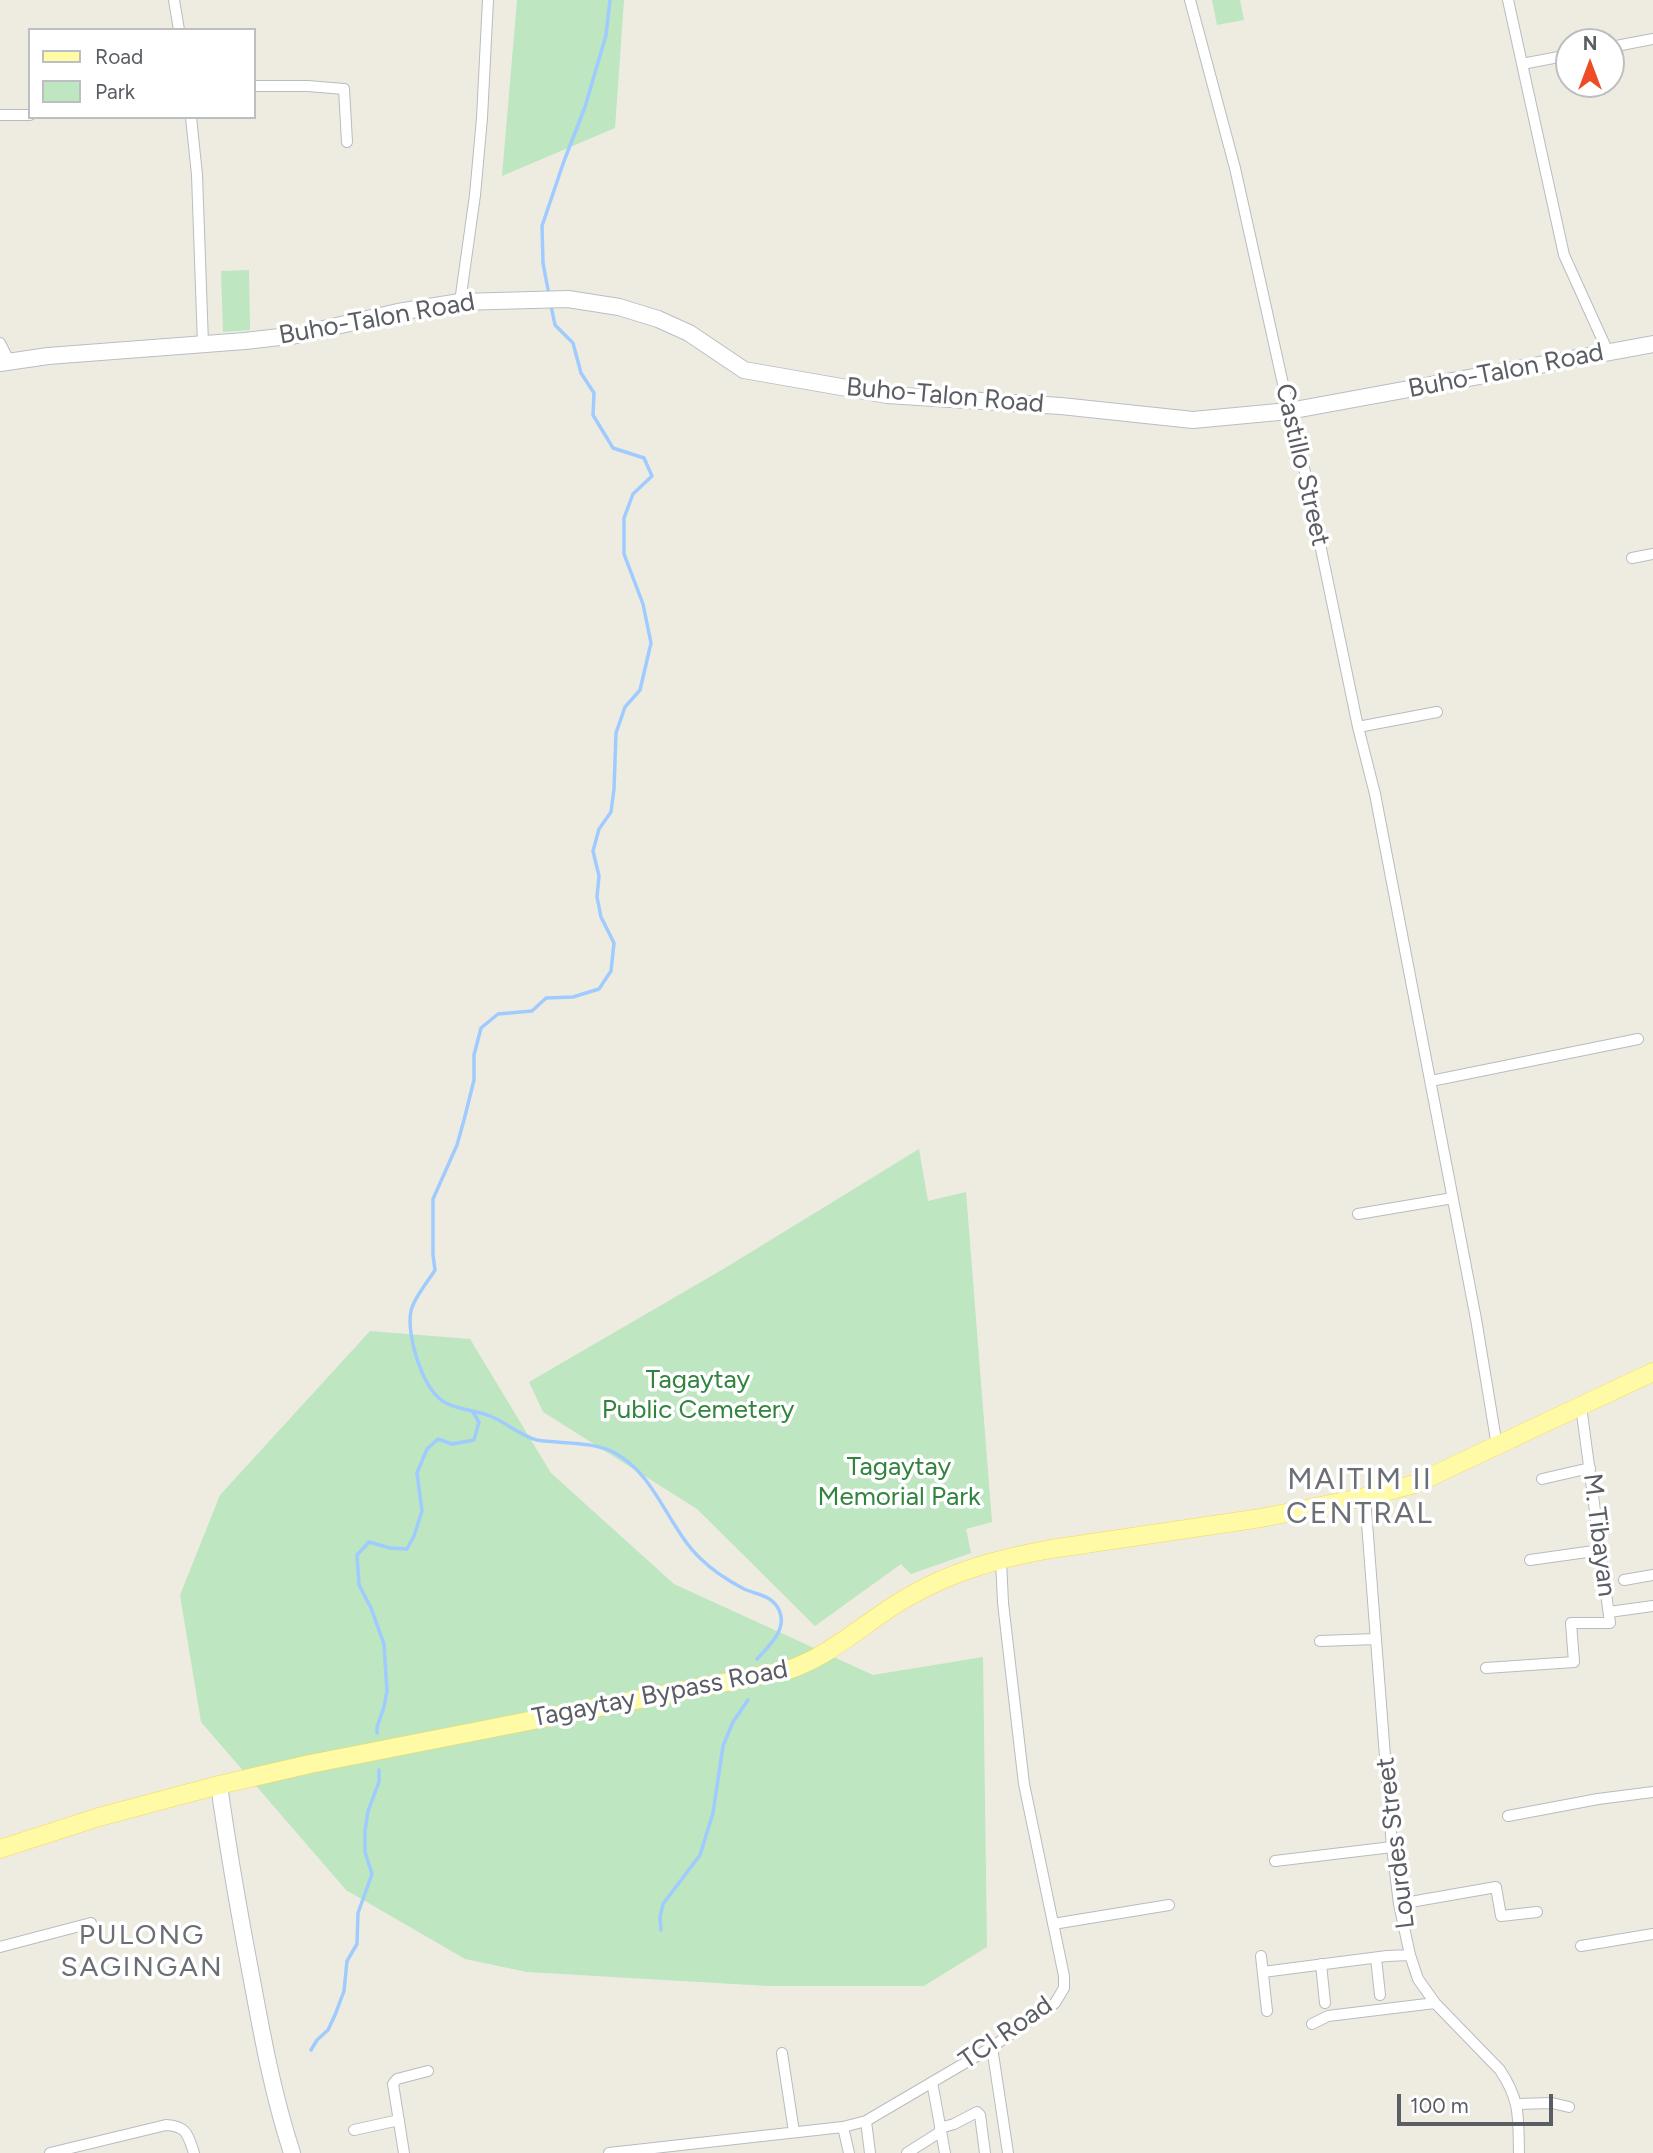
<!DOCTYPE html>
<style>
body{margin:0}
#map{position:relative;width:1653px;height:2153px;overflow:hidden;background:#eeece1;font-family:Figtree,sans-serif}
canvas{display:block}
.legend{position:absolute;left:28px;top:28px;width:228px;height:91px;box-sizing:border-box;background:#fff;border:2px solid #bdbec1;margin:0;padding:9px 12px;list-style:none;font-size:21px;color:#5a5d63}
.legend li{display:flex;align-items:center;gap:14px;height:35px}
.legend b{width:35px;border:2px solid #bdbec1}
.north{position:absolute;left:1555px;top:28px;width:70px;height:70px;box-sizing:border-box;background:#fff;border:2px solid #bdbec1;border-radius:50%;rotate:0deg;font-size:19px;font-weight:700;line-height:28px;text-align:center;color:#5a5d63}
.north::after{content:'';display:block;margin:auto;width:24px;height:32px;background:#ee4c27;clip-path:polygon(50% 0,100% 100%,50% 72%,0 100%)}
.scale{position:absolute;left:1397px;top:2094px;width:156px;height:32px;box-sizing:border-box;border:4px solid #5a5d63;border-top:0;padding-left:9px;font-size:21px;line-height:24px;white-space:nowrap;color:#5a5d63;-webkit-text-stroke:5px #fff;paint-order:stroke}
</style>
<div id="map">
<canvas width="1653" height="2153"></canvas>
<ul class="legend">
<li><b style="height:9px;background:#fffaa5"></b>Road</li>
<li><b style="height:19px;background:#bde6c1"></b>Park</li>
</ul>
<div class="north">N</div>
<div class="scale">100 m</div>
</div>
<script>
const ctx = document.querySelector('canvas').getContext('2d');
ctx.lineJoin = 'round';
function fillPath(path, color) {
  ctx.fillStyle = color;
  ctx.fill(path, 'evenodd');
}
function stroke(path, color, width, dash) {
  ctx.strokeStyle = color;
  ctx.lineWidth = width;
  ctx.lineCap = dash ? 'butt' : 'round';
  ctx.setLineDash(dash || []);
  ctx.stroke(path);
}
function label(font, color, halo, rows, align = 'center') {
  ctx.font = font + ' Figtree,sans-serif';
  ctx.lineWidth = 7;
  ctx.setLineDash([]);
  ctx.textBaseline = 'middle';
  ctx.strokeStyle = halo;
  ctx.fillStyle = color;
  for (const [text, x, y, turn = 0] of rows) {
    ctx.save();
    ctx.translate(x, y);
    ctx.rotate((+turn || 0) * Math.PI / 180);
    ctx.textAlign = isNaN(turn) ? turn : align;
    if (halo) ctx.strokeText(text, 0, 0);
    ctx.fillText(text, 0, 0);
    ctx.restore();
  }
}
fillPath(new Path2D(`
 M517 0H624L615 128 502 176Z
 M1212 0H1240L1244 20 1217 25Z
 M249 270 250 330 223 332 221 271Z
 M919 1149 928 1201 966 1192 992 1522 966 1529 971 1553 911 1574 901 1564 815 1626 697 1509 543 1412 529 1382 725 1268Z
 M370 1331 470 1339 551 1473 674 1584 873 1675 983 1657 987 1947 924 1986H768L527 1972 465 1959 346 1890 201 1722 180 1595 220 1495Z`), '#bde6c1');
stroke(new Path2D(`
 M549 295 543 263 542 226 564 161 585 107 606 35 610 0
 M551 306 555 325 573 343 581 373 594 393 593 415 613 448 644 458 652 476 633 494 624 518V554L643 604 651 643 640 690 625 707 616 733 614 789 611 812 599 829 593 851 599 876 597 897 601 917 614 943 611 971 599 989 573 997 546 998 532 1011 498 1014 481 1028 474 1055V1080L464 1120 457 1145 433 1199V1255L435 1270C429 1280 413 1299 411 1311 406 1335 422 1388 444 1402 458 1410 475 1410 490 1416 506 1422 520 1436 537 1440 561 1444 594 1441 615 1453 656 1475 668 1528 701 1559 713 1571 729 1581 744 1589 758 1595 772 1595 779 1610 788 1629 769 1646 757 1659
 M377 1733V1727L384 1707 387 1691 384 1644 371 1608 359 1585 357 1555 369 1542 390 1548 407 1549 414 1536 422 1511 417 1473 427 1449 438 1439 452 1444 474 1440 479 1422 473 1412
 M661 1930 660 1917 663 1904 700 1855 713 1813 723 1746 733 1722 748 1700
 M311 2050 317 2040 328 2030 335 2015 344 1991 347 1961 357 1944 358 1913 372 1874 365 1852V1831L368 1811 379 1782V1770`), '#a0cbff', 3.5);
const street = new Path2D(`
 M174 0 179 30
 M1190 0 1235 168 1289 411 1305 472 1358 727 1375 794 1476 1319 1497 1446
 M1508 0 1564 255 1608 352
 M1611 47 1653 39
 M1522 64 1569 55
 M254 86H308L344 89 347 142
 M0 115H30
 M191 117 197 175 203 344
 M460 302 475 195 482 118 488 0
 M0 343 9 361
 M1632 558 1653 554
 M1358 727 1437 712
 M1431 1081 1638 1039
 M1358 1214 1453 1198
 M1542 1479 1590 1468
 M1365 1497 1392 1847 1399 1904 1410 1955 1418 1979 1435 2003 1500 2070C1521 2102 1518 2117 1519 2153
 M1530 1560 1601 1550
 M1624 1580 1653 1575
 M1609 1612 1653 1606
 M1320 1641 1376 1639
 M1486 1668 1574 1662 1571 1623H1610L1581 1406
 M1508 1816 1598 1799 1653 1792
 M1275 1861 1392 1847
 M1399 1904 1496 1887 1501 1916 1537 1912
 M1053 1924 1169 1905
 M1581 1946 1653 1934
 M0 1947 91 1923
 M1261 1956 1267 2011
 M1376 1958 1380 1995
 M1321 1964 1325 2003
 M1263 1972 1387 1956 1410 1955
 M1312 2024 1328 2016 1435 2003
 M992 2047 1008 2153
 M782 2053 794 2132
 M932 2082 945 2153
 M1518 2104 1552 2103 1569 2107
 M866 2121 870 2153
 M843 2127 849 2153
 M940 2128 954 2124 977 2112 980 2115 985 2153
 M354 2130 399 2120
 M50 2153 166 2125C187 2126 188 2135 194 2153
 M404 2153 393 2084 397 2079 428 2071
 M609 2153 843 2127 866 2121 992 2047 1055 2003 1064 1988V1976L1024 1784 1003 1603 1001 1560
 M907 2153 940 2132`);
const secondary = new Path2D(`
 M0 363 48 356 245 341 297 335 398 312 460 302 568 299 619 307 658 319 689 333 744 370 887 395 1061 406 1193 420 1289 411 1653 344
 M219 1785C228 1849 239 1912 251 1975 262 2035 273 2095 292 2153`);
const primary = new Path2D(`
 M0 1849 99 1817 219 1785 310 1764 788 1670C833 1655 867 1620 908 1597 952 1571 1001 1558 1051 1549L1261 1518 1365 1497 1415 1484 1653 1372`);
stroke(street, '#b9bbc1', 12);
stroke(secondary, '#babdc4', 18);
stroke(primary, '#f6d952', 19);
stroke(street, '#fff', 10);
stroke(secondary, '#fff', 16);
stroke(primary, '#fffaa5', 18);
label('26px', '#5a5d63', '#fff', [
 ["Buho-Talon Road",377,319,-10],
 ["Buho-Talon Road",1506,371,-11],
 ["Buho-Talon Road",945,396,5],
 ["Castillo Street",1302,465,77],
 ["M. Tibayan",1599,1535,83],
 ["Tagaytay Bypass Road",660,1694,-11],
 ["Lourdes Street",1396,1843,-97],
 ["TCI Road",1006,2033,-35]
]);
label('26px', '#31833e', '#fff', [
 ["Tagaytay",698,1380],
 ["Public Cemetery",698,1410],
 ["Tagaytay",899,1467],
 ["Memorial Park",899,1497]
]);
ctx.letterSpacing = '2px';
label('28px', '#6b6f75', '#fff', [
 ["PULONG",142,1936],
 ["SAGINGAN",142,1968]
]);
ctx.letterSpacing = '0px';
ctx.letterSpacing = '2px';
label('30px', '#6b6f75', '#fff', [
 ["MAITIM II",1360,1480],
 ["CENTRAL",1360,1514]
]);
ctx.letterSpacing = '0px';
</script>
